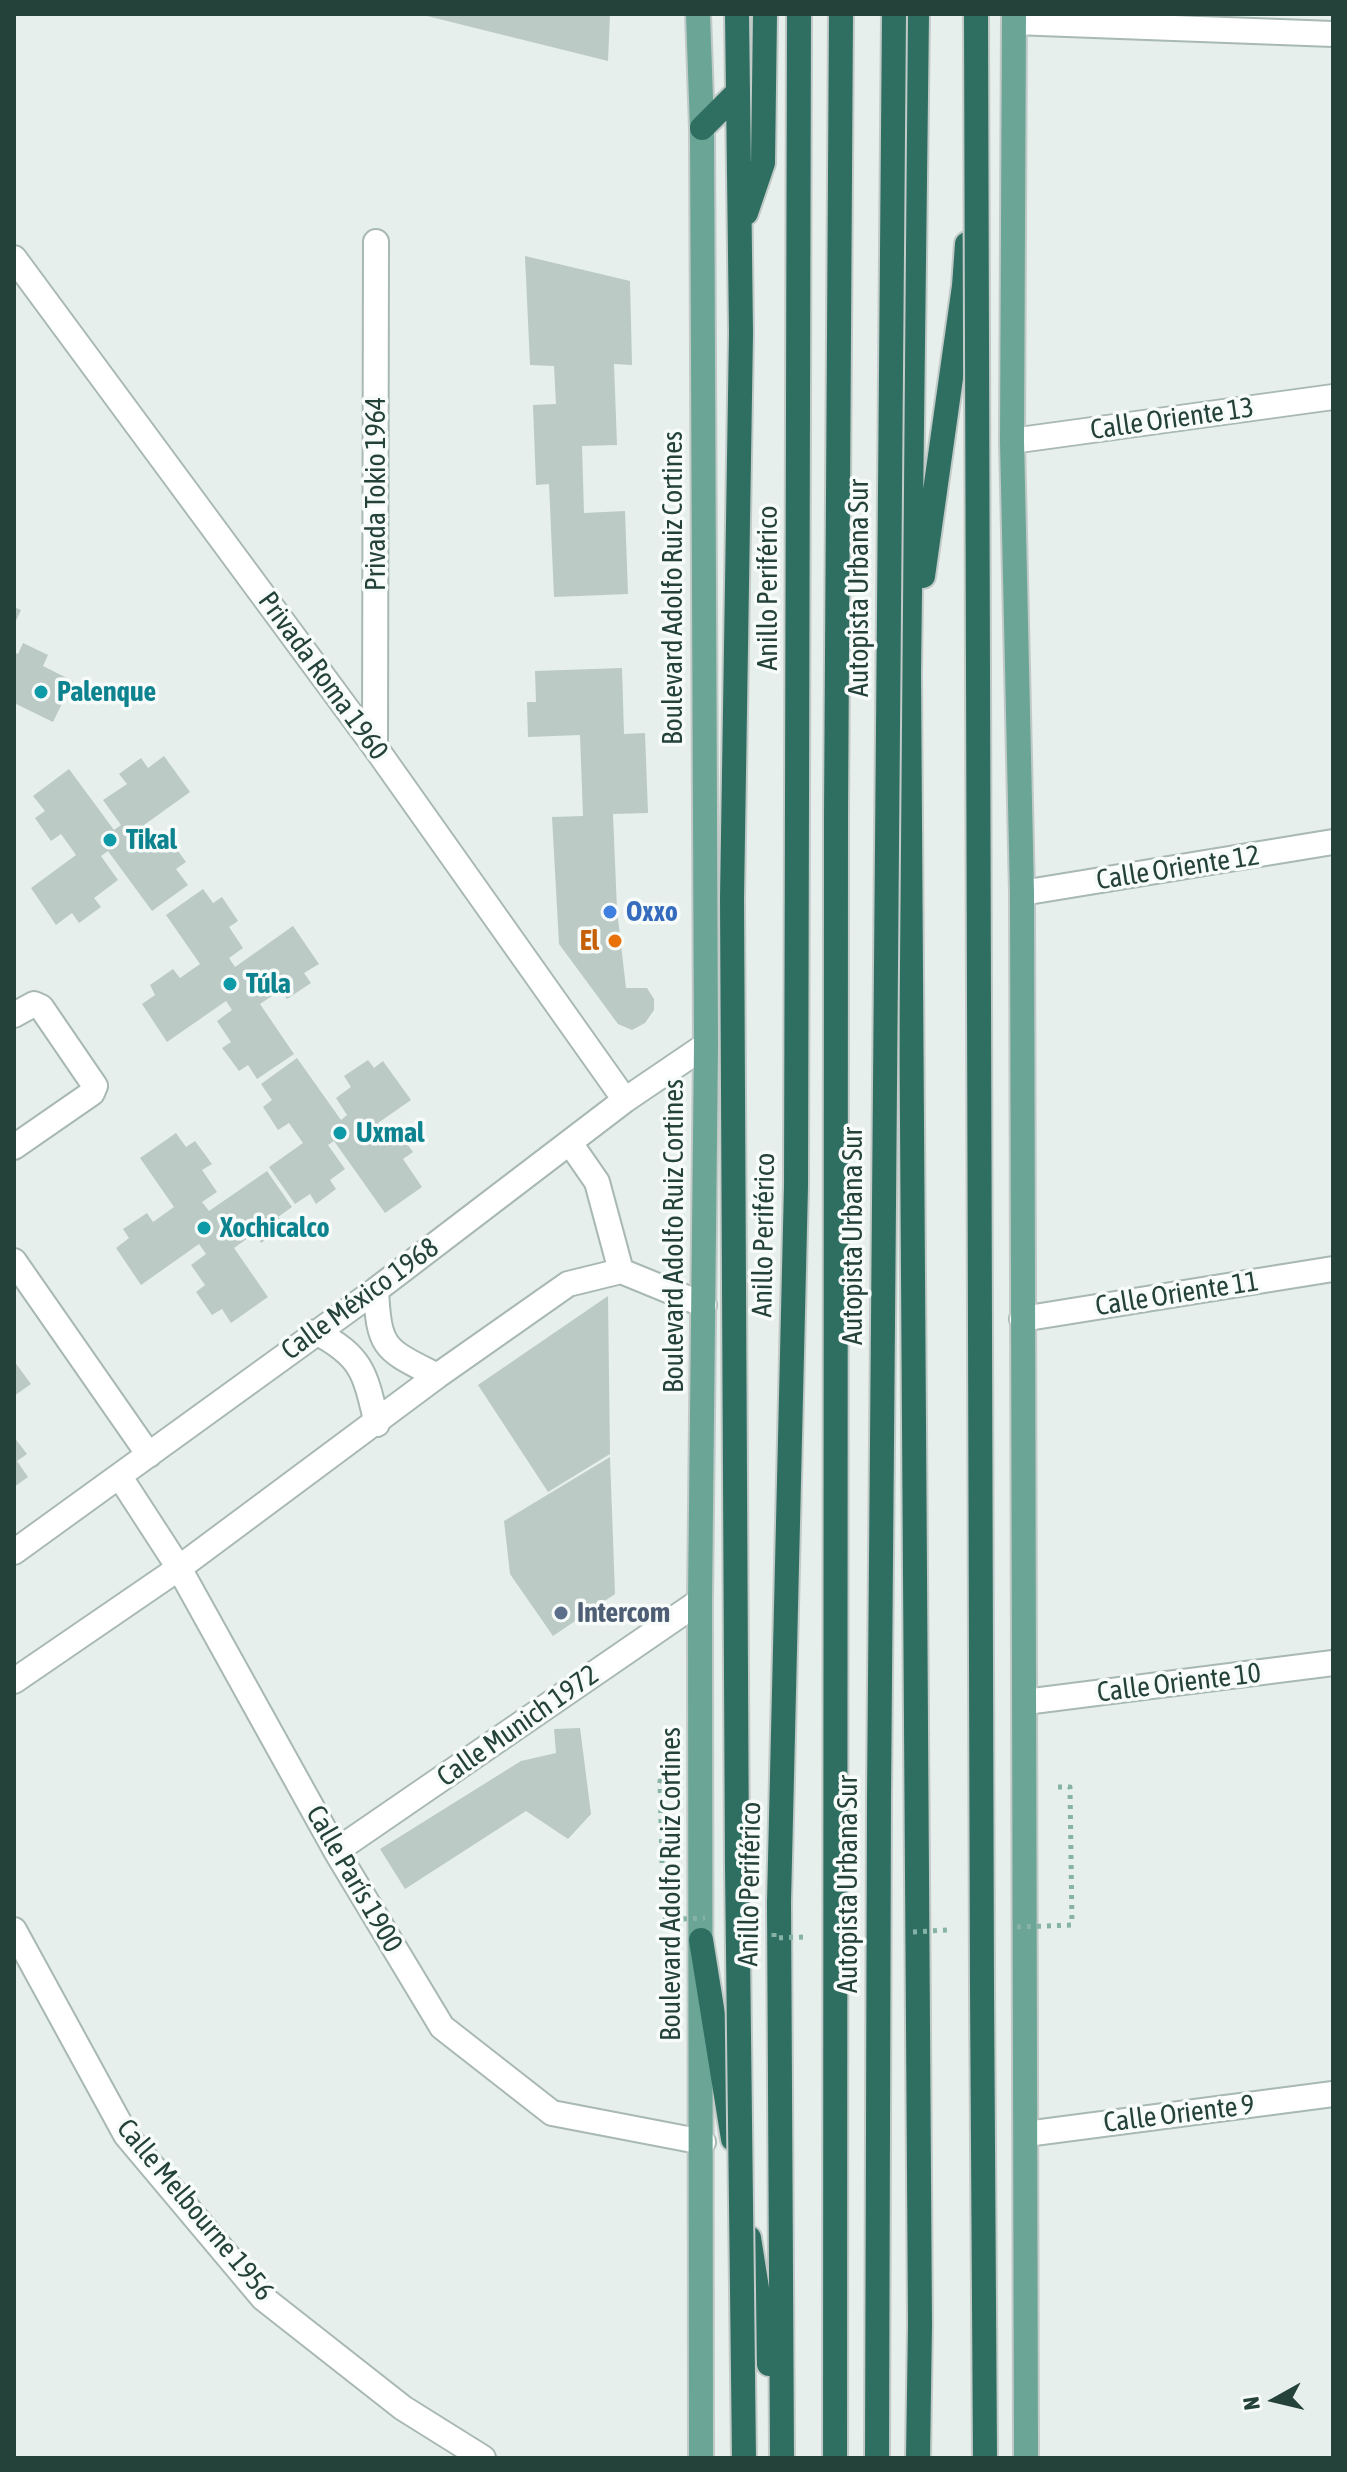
<!DOCTYPE html>
<meta charset="utf-8">
<style>
body{margin:0}
#map{position:relative;width:1347px;height:2472px;overflow:hidden;background:#e6efeb;font-family:"Asap Condensed",sans-serif}
canvas{display:block}
.frame{position:absolute;inset:0;border:16px solid #24423a;pointer-events:none}
.north{position:absolute;left:1235px;top:2360px;width:80px;height:80px;-webkit-text-stroke:6px #f7fbf9;paint-order:stroke;rotate:262deg;font-size:22px;font-weight:700;line-height:32px;text-align:center;color:#24423a}
.north::after{content:'';display:block;margin:auto;width:28px;height:36px;background:#24423a;clip-path:polygon(50% 0,100% 100%,50% 72%,0 100%)}
</style>
<div id="map">
<canvas width="1347" height="2472"></canvas>
<div class="frame"></div>
<div class="north">N</div>
</div>
<script>
const ctx = document.querySelector('canvas').getContext('2d');
ctx.lineJoin = 'round';
function fillPath(path, color) {
  ctx.fillStyle = color;
  ctx.fill(path, 'evenodd');
}
function stroke(path, color, width, dash) {
  ctx.strokeStyle = color;
  ctx.lineWidth = width;
  ctx.lineCap = dash ? 'butt' : 'round';
  ctx.setLineDash(dash || []);
  ctx.stroke(path);
}
function label(font, color, halo, rows, align = 'center') {
  ctx.font = font + ' "Asap Condensed",sans-serif';
  ctx.lineWidth = 7;
  ctx.setLineDash([]);
  ctx.textBaseline = 'middle';
  ctx.strokeStyle = halo;
  ctx.fillStyle = color;
  for (const [text, x, y, turn = 0] of rows) {
    ctx.save();
    ctx.translate(x, y);
    ctx.rotate((+turn || 0) * Math.PI / 180);
    ctx.textAlign = isNaN(turn) ? turn : align;
    if (halo) ctx.strokeText(text, 0, 0);
    ctx.fillText(text, 0, 0);
    ctx.restore();
  }
}
fillPath(new Path2D(`
 M423 14H610L608 61 423 15Z
 M525 256 630 281 632 365 614 364 617 445 582 446 584 513 625 511 628 594 554 597 549 484 536 485 533 405 556 404 554 366 530 365Z
 M14 607 21 610 14 625Z
 M23 643 48 655 43 666 73 681 53 722 14 703V652L18 654Z
 M622 668 624 734 645 733 648 813 613 814 617 910 626 988H647L654 999V1010L645 1023 632 1030 618 1024 559 944 552 817 583 816 580 735 528 737 527 702H536L535 671Z
 M164 756 190 792 144 825 160 847 170 840 186 862 176 869 188 885 152 911 108 851 101 856 118 880 94 898 101 907 79 923 72 913 56 925 31 888 76 855 61 834 51 841 35 818 45 811 33 796 69 769 114 830 121 825 103 800 127 784 119 774 141 758 148 768Z
 M203 889 213 903 222 897 238 921 229 927 243 948 229 958 235 967 293 926 319 964 304 973 311 983 287 999 281 990 260 1004 294 1054 257 1079 248 1065 239 1071 222 1048 231 1042 217 1021 232 1010 226 1001 167 1042 142 1004 155 995 150 985 173 969 180 978 200 964 166 915Z
 M297 1058 341 1120 347 1115 336 1098 351 1087 344 1076 368 1060 374 1068 383 1061 411 1100 378 1123 387 1137 397 1130 413 1152 403 1159 422 1187 385 1213 334 1141 328 1145 345 1169 330 1180 336 1189 316 1204 310 1194 295 1204 269 1167 303 1143 289 1123 278 1130 263 1107 272 1100 261 1084Z
 M176 1133 186 1147 195 1141 212 1164 202 1170 217 1192 202 1202 209 1211 267 1171 292 1207 278 1217 285 1226 261 1243 255 1233 234 1248 268 1297 231 1323 222 1309 212 1315 196 1292 205 1285 191 1265 206 1254 199 1244 141 1285 116 1248 129 1238 123 1229 147 1213 153 1222 174 1207 140 1158Z
 M608 1296 610 1454 548 1492 478 1385Z
 M14 1361 31 1384 14 1396Z
 M14 1437 27 1454 17 1461 28 1477 14 1487Z
 M610 1457 615 1594 553 1636 510 1574 504 1521Z
 M580 1728 591 1814 568 1839 526 1811 405 1889 380 1849 521 1761 556 1753 554 1729Z`), '#bbcac4');
const minor = new Path2D(`
 M1014 22 1333 34
 M14 258 375 747 625 1100
 M1012 441 1333 397
 M375 747 376 242
 M1022 893 1333 842
 M14 1015 34 1004 41 1007 95 1086 92 1093 14 1147
 M570 1143 597 1182 621 1271
 M14 1261 149 1455
 M376 1290C379 1350 385 1349 437 1376
 M1022 1319 1333 1269
 M316 1332C363 1357 365 1373 377 1424
 M120 1477 179 1568 336 1851 442 2027 552 2113 703 2142
 M14 1552 376 1290 625 1100 706 1045
 M14 1681 179 1568 437 1376 568 1284 621 1271 704 1305
 M1025 1702 1333 1663
 M336 1851 700 1601
 M14 1930 126 2135 263 2298 403 2408 483 2458
 M1026 2134 1333 2094`);
const major = new Path2D(`
 M698 14 702 128 706 1045 700 1601 701 2458
 M1014 14 1012 441 1022 893 1026 2458`);
const highway = new Path2D(`
 M737 14 741 333 732 898 737 1867
 M917 14 909 673 920 2325 918 2458
 M702 128 738 92
 M746 213 763 163 765 14
 M923 576 964 286 967 244
 M701 1940 733 2139
 M982 1989 985 2458
 M749 2238 769 2364
 M782 2458 779 1902 796 1186 799 14`);
stroke(minor, '#a8b8b2', 28);
stroke(major, '#c2cac8', 28);
stroke(highway, '#c2cac8', 28);
stroke(new Path2D(`
 M1058 1787H1070L1072 1925
 M662 1863 660 1781H668`), '#86b3a5', 5, [4, 6]);
stroke(minor, '#fff', 24);
stroke(major, '#6aa596', 24);
stroke(highway, '#2f6f62', 24);
const highwayBridge = new Path2D(`
 M976 14 982 1989
 M737 1867 744 2458
 M835 2458 836 815 841 14
 M877 2458 879 1797 894 14`);
stroke(highwayBridge, '#c2cac8', 28, []);
stroke(new Path2D(`
 M663 1920 705 1918
 M1017 1927 1072 1925
 M913 1932 947 1930
 M774 1933V1938L803 1937`), '#86b3a5', 5, [4, 6]);
stroke(highwayBridge, '#2f6f62', 24);
for (const [x, y, r, color] of [
 [41,692,8,"#0f9aa8"],
 [110,840,8,"#0f9aa8"],
 [610,912,8,"#3f7fe0"],
 [615,941,8,"#e8710a"],
 [230,984,8,"#0f9aa8"],
 [340,1133,8,"#0f9aa8"],
 [204,1228,8,"#0f9aa8"],
 [561,1613,8,"#5c6f8a"]
]) {
  const dot = new Path2D();
  dot.arc(x, y, r, 0, 2 * Math.PI);
  ctx.fillStyle = color;
  ctx.fill(dot);
  stroke(dot, '#f7fbf9', 3);
}
label('28px', '#24423a', '#f7fbf9', [
 ["Calle Oriente 13",1172,419,-8],
 ["Privada Tokio 1964",376,494,-90],
 ["Boulevard Adolfo Ruiz Cortines",673,588,-90],
 ["Anillo Periférico",768,588,-90],
 ["Autopista Urbana Sur",859,588,-90],
 ["Privada Roma 1960",323,676,54],
 ["Calle Oriente 12",1178,868,-9],
 ["Anillo Periférico",764,1235,-89],
 ["Boulevard Adolfo Ruiz Cortines",674,1236,-90],
 ["Autopista Urbana Sur",853,1236,-90],
 ["Calle Oriente 11",1177,1294,-9],
 ["Calle México 1968",360,1299,-36],
 ["Calle Oriente 10",1179,1683,-7],
 ["Calle Munich 1972",518,1726,-35],
 ["Calle París 1900",354,1879,60],
 ["Boulevard Adolfo Ruiz Cortines",671,1884,-90],
 ["Anillo Periférico",750,1884,-89],
 ["Autopista Urbana Sur",848,1884,-90],
 ["Calle Oriente 9",1179,2114,-7],
 ["Calle Melbourne 1956",195,2210,50]
]);
label('bold 28px', '#0d838f', '#f7fbf9', [
 ["Palenque",57,692],
 ["Tikal",126,840],
 ["Túla",246,984],
 ["Uxmal",356,1133],
 ["Xochicalco",220,1228]
], 'left');
label('bold 28px', '#366cbe', '#f7fbf9', [
 ["Oxxo",626,912]
], 'left');
label('bold 28px', '#c56008', '#f7fbf9', [
 ["El",599,941]
], 'right');
label('bold 28px', '#4e5e75', '#f7fbf9', [
 ["Intercom",577,1613]
], 'left');
</script>
